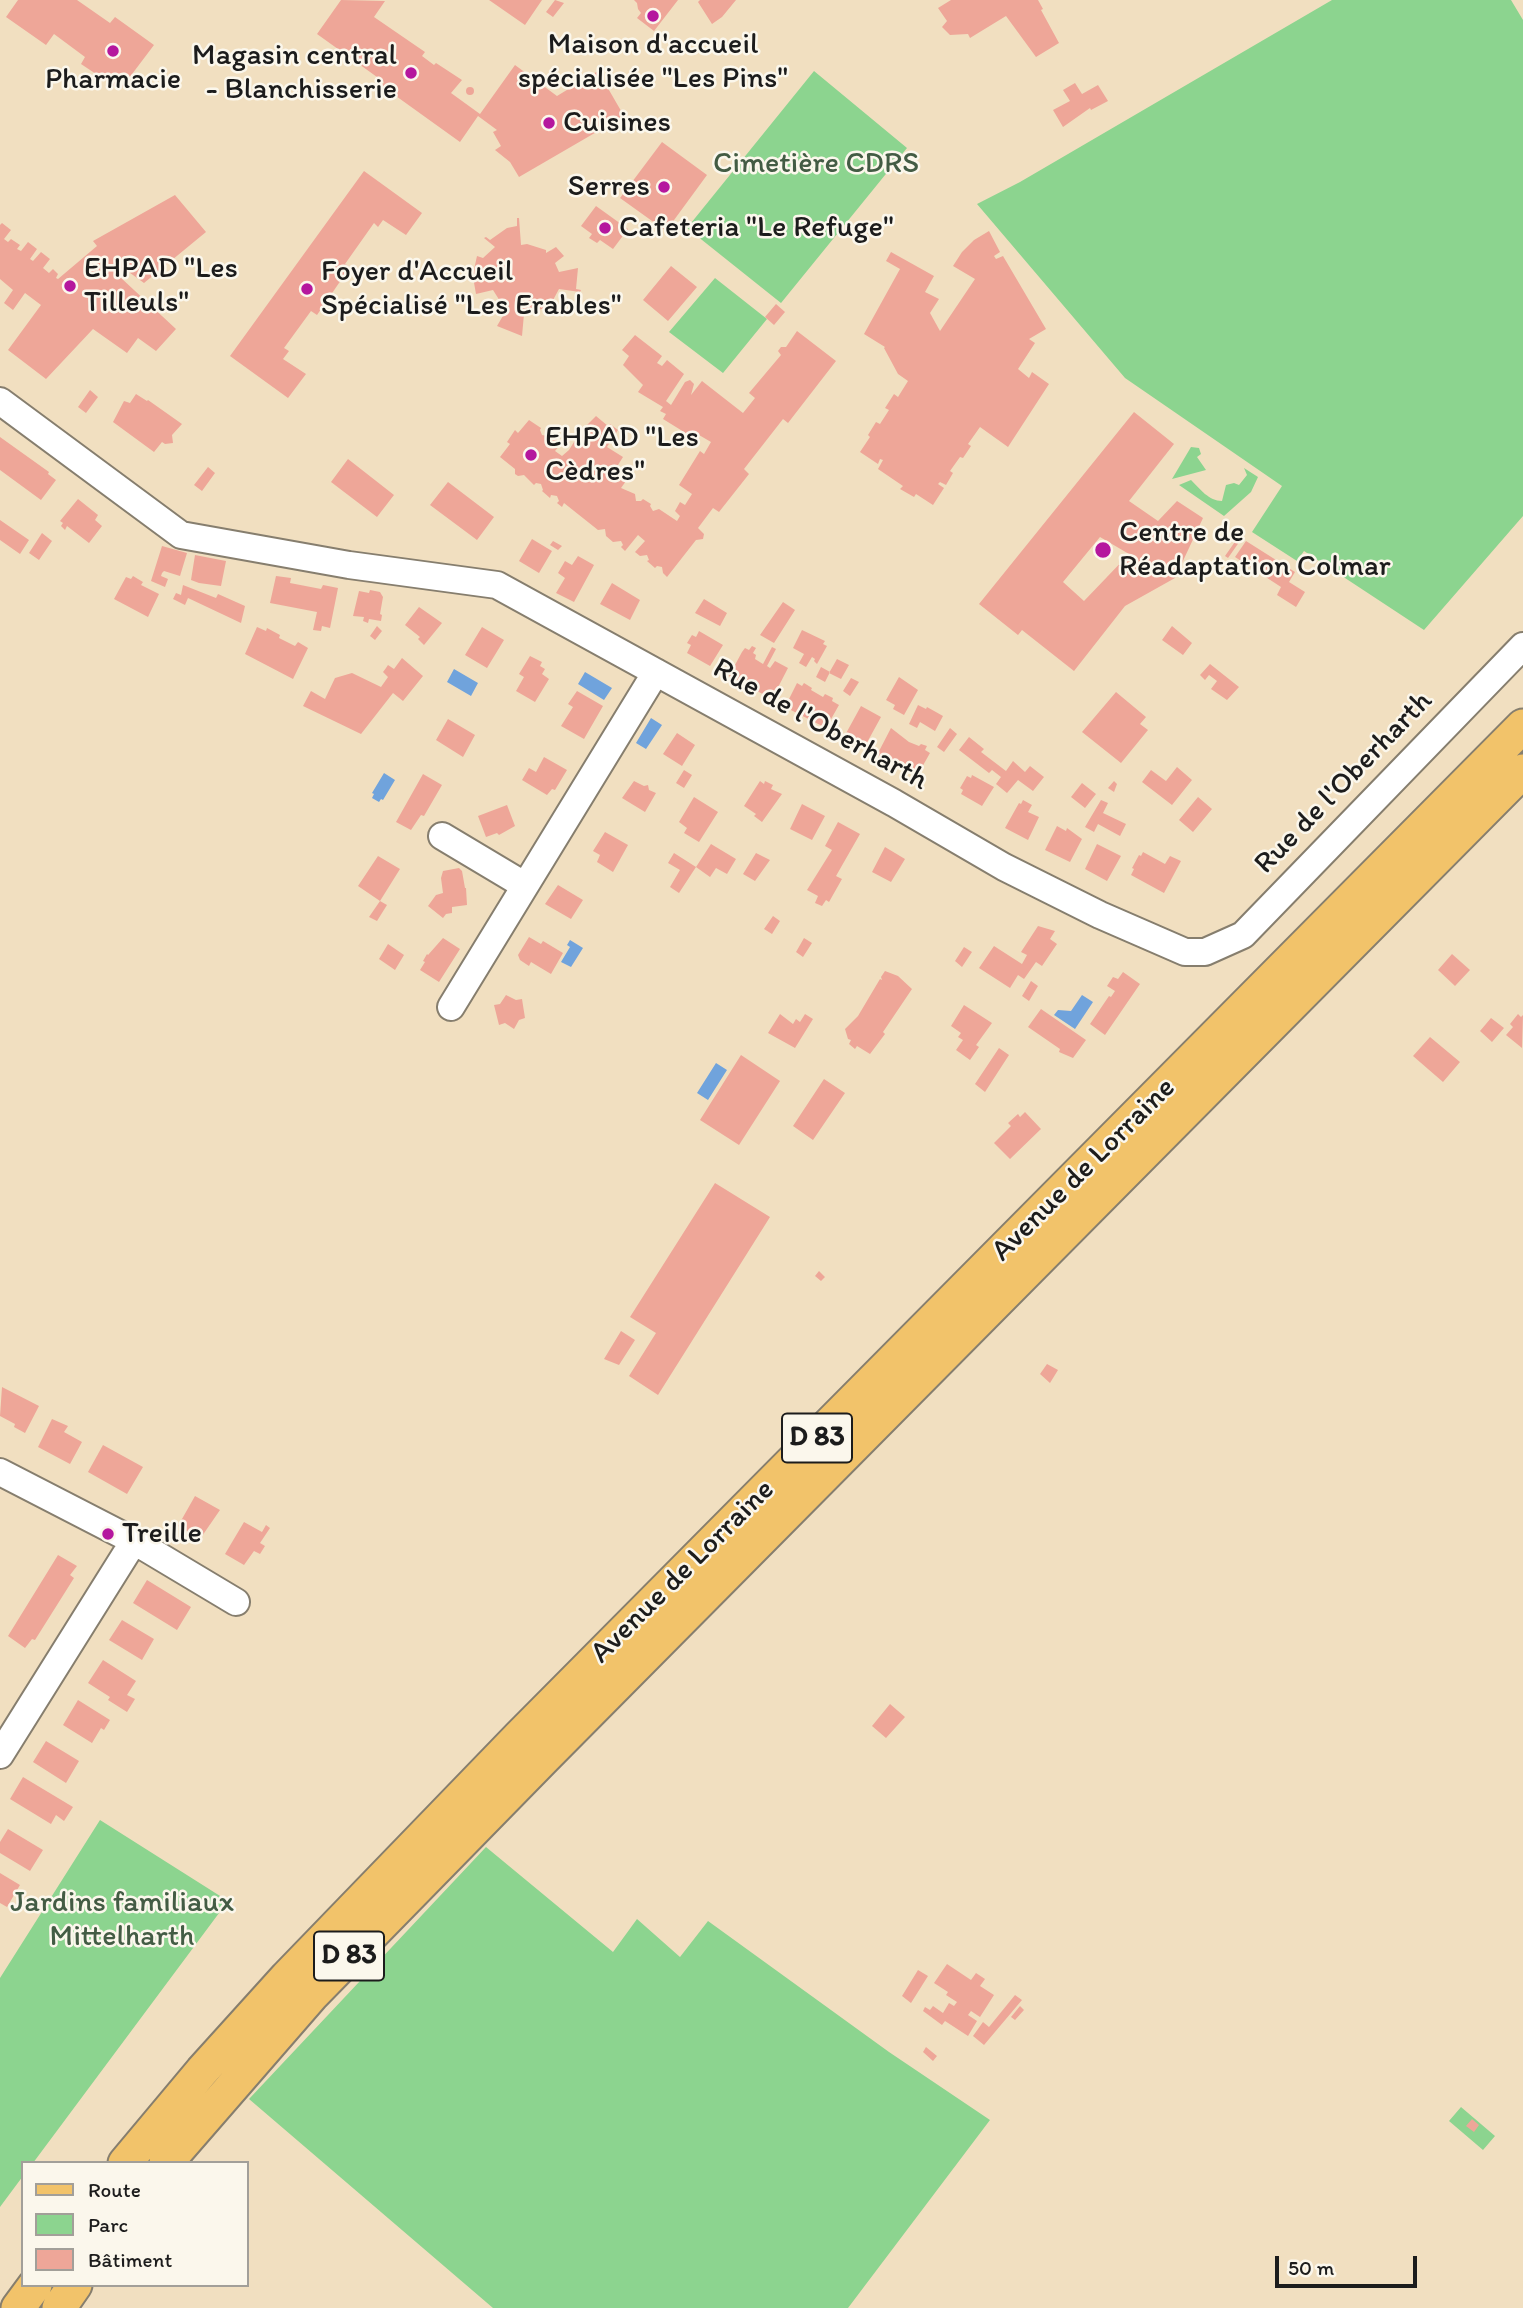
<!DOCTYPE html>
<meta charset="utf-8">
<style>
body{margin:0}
#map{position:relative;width:1523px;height:2308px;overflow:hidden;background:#f1dfc0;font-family:Itim,sans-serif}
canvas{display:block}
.legend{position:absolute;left:21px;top:2161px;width:228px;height:126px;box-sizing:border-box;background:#fbf7ec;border:2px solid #a29f99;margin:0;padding:9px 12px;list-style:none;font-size:21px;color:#1c1c1c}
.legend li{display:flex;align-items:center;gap:14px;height:35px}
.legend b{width:35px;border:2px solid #a29f99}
.scale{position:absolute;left:1275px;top:2256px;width:142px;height:32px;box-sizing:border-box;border:4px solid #1c1c1c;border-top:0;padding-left:9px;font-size:21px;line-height:24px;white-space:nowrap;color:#1c1c1c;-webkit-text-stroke:5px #fbf7ec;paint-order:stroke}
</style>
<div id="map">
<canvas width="1523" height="2308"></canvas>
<ul class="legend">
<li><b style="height:9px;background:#f2c36a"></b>Route</li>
<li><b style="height:19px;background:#8cd48f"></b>Parc</li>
<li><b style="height:19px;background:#eea698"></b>Bâtiment</li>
</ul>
<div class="scale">50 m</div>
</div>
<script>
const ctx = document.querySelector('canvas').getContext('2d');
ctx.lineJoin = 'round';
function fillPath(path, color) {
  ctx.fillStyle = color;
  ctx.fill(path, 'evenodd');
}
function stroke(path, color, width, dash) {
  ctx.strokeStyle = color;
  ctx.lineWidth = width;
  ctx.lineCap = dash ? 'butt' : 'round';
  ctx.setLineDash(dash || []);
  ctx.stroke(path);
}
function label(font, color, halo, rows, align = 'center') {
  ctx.font = font + ' Itim,sans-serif';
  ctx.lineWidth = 5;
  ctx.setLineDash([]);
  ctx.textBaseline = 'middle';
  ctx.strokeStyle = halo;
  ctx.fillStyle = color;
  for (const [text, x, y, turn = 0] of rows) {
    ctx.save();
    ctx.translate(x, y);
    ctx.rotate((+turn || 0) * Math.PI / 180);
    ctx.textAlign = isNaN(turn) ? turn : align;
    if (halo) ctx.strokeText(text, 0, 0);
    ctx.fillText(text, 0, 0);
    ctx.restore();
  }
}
fillPath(new Path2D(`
 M1332 0H1511L1523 20V516L1424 630 1304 551 1297 561 1252 532 1282 486 1125 378 977 204 1020 182Z
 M814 71 907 148 781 303 687 228Z
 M715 278 767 319 723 373 669 332Z
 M1191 447 1199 448 1201 454 1197 457 1206 470 1172 479Z
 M1244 468 1258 477 1251 492 1224 516 1179 485 1191 480C1200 489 1209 501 1222 501L1226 485 1234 483 1239 485 1247 475Z
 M100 1820 228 1901 33 2163H23V2176L0 2207V1978Z
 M486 1847 613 1952 637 1919 680 1957 708 1921 889 2052 990 2120 848 2308H493L249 2099Z
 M1461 2107 1495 2136 1483 2150 1449 2121Z`), '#8cd48f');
fillPath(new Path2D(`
 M454 669 478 683 471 696 447 682Z
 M585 672 612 688 604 700 578 684Z
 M651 718 662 725 646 749 636 743Z
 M384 773 395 780 383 800 381 799 379 802 372 798 374 794 372 793Z
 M570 940 583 948 571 967 561 962 570 947 567 945Z
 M1082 995 1093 1002 1075 1029 1054 1015 1058 1010 1071 1011Z
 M716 1063 727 1070 708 1100 697 1093Z`), '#70a3dc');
fillPath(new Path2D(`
 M18 0H77L110 23 115 17 154 45 120 90 81 64 85 57 54 34 46 45 6 17Z
 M341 0 385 1 374 17 425 52 422 56 434 65 436 63 462 80 451 93 480 114 515 65 557 96 598 71 624 116 519 177 510 162 495 150 501 146 493 132 497 130 478 116 460 142 382 86 384 82 317 34Z
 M489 0H542L525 25Z
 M555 0 564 3 553 17 546 12Z
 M634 0H678L654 31 637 18 641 13 638 9 637 3Z
 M700 0H736L722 17 712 24 698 2Z
 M951 0H1038L1043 9 1041 10 1059 43 1036 57 1006 16 970 38 968 34 950 35 942 27 947 21 938 8Z
 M1075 83 1082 94 1098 85 1108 101 1091 110 1090 108 1063 127 1053 110 1070 101 1063 90Z
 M466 91a4 4 0 1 1 8 0a4 4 0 1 1-8 0Z
 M662 142 707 175 666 231 620 198Z
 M364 171 422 213 406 235 383 220 378 227 374 223 345 264 350 267 317 315 311 311 284 348 289 351 283 359 306 374 288 398 230 356Z
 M175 195 206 232 144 283 126 270 120 277 176 329 156 351 138 338 127 353 93 329 46 379 8 350 41 305 25 293 13 310 4 303 13 290 0 279V225L2 223 11 230 4 239 8 242 11 239 20 245 17 249 21 251 28 242 37 249 30 259 33 261 41 252 50 259 43 268 49 273 53 269 58 274 56 278 58 279 97 246 93 241Z
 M596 206 628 229 613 249 600 240 597 243 589 238 592 234 581 226Z
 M517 218H519L521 245 527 244 546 250V253L556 247 564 256 555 263 559 272 578 268 576 289 581 290 580 292 559 289 552 302 550 301 545 308 524 314 522 336 497 326 507 309H505L493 290 476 294 473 277 469 278V274H473L477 256 483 258 495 247 484 238 486 237 490 240 507 228 517 226Z
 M989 231 1000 252 994 256 996 259 1003 256 1046 329 1029 339 1035 343 1018 369 1029 378 1032 372 1049 384 1008 447 980 427 968 444 971 446 963 458 960 457 950 471 953 473 946 485 940 482 938 484 944 488 933 505 916 494 914 497 900 489 903 486 878 469 883 460 880 459 878 464 860 452 870 437 868 435 876 422 880 424 889 410 885 408 894 394 898 397 908 381 898 374 884 348 885 347 864 334 900 269 886 261 891 252 934 276 925 292 939 299 930 313 940 331 975 279 953 266 962 252 974 240Z
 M671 266 697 287 668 321 643 300Z
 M776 304 785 312 774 325 765 317Z
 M797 331 836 361 788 423 783 419 744 469 749 474 719 512 713 508 698 528 704 534 703 539 696 540 667 577 663 573 662 567 657 566 655 568 647 561 649 560 647 555 640 556 635 552 645 541 638 535 625 551 621 547 623 545 621 541 613 542 606 536 605 529 598 530 564 503 562 507 557 503 559 501 557 496 551 495 550 498 542 491 543 490 541 484 536 483 534 485 524 475 518 476 515 474V469L500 457 510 444 507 442 515 430 518 433 529 420 541 428 540 430 542 435 547 436 549 434 557 440 560 445 555 451 562 456 569 450 579 434 581 436 586 434 587 429 585 427 596 416 608 426 610 424 618 430 607 447 623 457 613 473 626 481 621 488 635 494 636 501H641L643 499 651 504 650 506 653 511 659 509 677 521 680 516 675 511 680 502 685 505 692 494 679 485 700 451 704 454 711 442 699 435 697 440 663 419 666 414 660 411 663 407 638 392 643 385 623 365 629 356 622 350 635 335 662 356 657 363 662 366 667 360 684 374 666 401 671 405 685 382 690 380 694 384 691 395 702 381 743 413 755 398 749 393 781 355 778 351 781 347H786Z
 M90 390 98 397 86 413 78 407Z
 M136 394 147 401 148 400 182 424 172 435 173 443 165 444 162 442 154 452 113 422 124 401 130 403Z
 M1134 412 1174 444 1129 501 1158 521 1177 501 1203 518 1175 578 1125 606 1074 671 1022 630 1018 635 979 604ZM1100 537 1129 554 1084 601 1063 582Z
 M0 437 49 472 48 474 56 480 41 500 0 470Z
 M348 459 394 495 377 517 331 482Z
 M208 467 215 473 202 491 194 485Z
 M448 482 494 517 477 540 430 505Z
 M78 499 98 515 95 520 102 526 89 543 67 526 65 530 61 526 63 523 60 521Z
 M0 520 29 540 20 554 0 540Z
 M42 533 52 541 39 560 29 553Z
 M1239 536 1242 538 1228 558 1225 556Z
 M532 539 552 551 539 573 519 561Z
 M553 541 562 546 558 550 550 545Z
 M1246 541 1295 572 1289 582 1305 592 1296 607 1277 595 1281 587 1235 557Z
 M162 546 187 553 180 576 164 571 162 573 161 576 168 579 165 587 151 581Z
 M195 555 226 561 221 586 199 583 191 580Z
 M578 556 594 565 574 602 556 593 565 578 558 573 565 561 572 565Z
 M133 576 143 582 141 585 159 594 148 617 114 599 126 577 131 579Z
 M276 576 291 578 290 583 321 589 323 585 338 588 330 628 322 626 321 631 313 630 317 612 270 603Z
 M612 583 640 600 630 620 600 604Z
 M183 585 216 598 218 594 245 606 241 623 188 598 185 605 173 599 176 593 181 595Z
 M370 590 380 592 383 597 380 614 382 615 381 621 369 619 368 623 363 621 364 617 353 616 359 591 369 593Z
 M704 599 727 613 720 626 695 613Z
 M783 602 795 610 774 643 760 635Z
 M419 607 442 623 424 645 418 639 420 637 405 625Z
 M377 626 382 631 375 640 370 636Z
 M1172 626 1192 643 1183 655 1162 640Z
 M257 627 266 631 267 628 280 635 279 638 295 646 298 642 308 648 293 679 245 654Z
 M482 627 504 640 487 668 465 655Z
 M802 630 825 641 823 644 827 646 817 664 814 661 815 659 812 657 806 667 799 663 804 654 793 648Z
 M699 631 723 645 710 666 687 653 691 645 687 643 692 635 696 637Z
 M752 646 756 648 753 653 756 655 755 659 763 664 772 647 776 649 767 666 770 668 775 661 788 668 772 699 729 676 742 652 745 648 749 650Z
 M530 656 542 662 540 666 545 669 542 674 549 679 535 702 516 691 524 677 519 674Z
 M402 658 423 676 403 701 393 693 361 734 303 706 311 691 325 699 335 678 352 673 381 687 388 677 383 672 386 668 388 665 394 669Z
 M837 659 849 665 841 679 829 673Z
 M1210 664 1239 687 1227 700 1211 689 1217 681 1209 675 1205 680 1200 675Z
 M821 667 830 672 825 682 816 677Z
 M899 677 918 690 904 715 893 709 895 705 886 700Z
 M851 678 859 682 850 696 843 691Z
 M797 683 802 686 804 683 812 688 811 690 823 697 825 694 833 698 832 701 839 705 826 728 785 707Z
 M577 691 603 706 584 739 561 726 573 707 568 704Z
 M1116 692 1146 717 1140 724 1148 730 1121 763 1082 732Z
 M918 705 926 709 927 707 943 716 935 731 920 722 917 728 909 724Z
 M861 706 881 717 864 748 844 737Z
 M448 719 475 735 463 757 436 740Z
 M891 728 909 742 919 746 921 744 927 746 925 750 930 753 917 776 877 755Z
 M950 728 957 734 944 752 937 747Z
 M677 733 695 745 682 766 663 754Z
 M969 737 984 749 981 752 1006 771 1013 761 1025 772 1030 766 1044 777 1033 791 1018 780 1007 793 996 784 1001 777 992 770 989 773 959 750Z
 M544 757 567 770 555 790 552 789 547 795 522 780 529 768 536 772Z
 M1177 767 1192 780 1172 805 1142 782 1151 770 1166 781Z
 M684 770 692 775 684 788 676 783Z
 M423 774 442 785 424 816 421 815 411 830 396 822Z
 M972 775 994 787 982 806 961 794 963 790 960 788 967 776 971 778Z
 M634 781 644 786 648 785 649 790 656 793 645 812 622 798Z
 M760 781 764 784 765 781 773 785 771 789 782 794 762 822 754 816 756 814 744 806Z
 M1114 781 1117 784 1114 792 1108 788Z
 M1082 783 1096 794 1085 808 1071 797Z
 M694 797 718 812 699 842 684 833 687 828 679 822Z
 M1198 797 1212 809 1193 832 1179 820Z
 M1023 800 1032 805 1028 812 1039 817 1028 840 1005 828 1019 803 1021 804Z
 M1101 800 1108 803 1103 813 1126 824 1120 836 1098 824 1094 832 1085 827Z
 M802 804 825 816 812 840 790 829Z
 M507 805 515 826 499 835 497 833 486 837 478 816Z
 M838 822 860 834 836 876 842 879 829 902 826 900 822 906 815 903 818 896 807 890 832 850 825 846Z
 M1057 826 1066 831 1067 828 1082 839 1070 862 1045 850Z
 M605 832 628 845 613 872 597 862 600 855 593 851Z
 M711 844 736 859 727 874 716 868 710 877 696 867Z
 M1097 844 1121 856 1107 881 1085 869Z
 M885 847 905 859 891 882 872 872Z
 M1143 852 1165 864 1170 856 1181 861 1164 893 1131 875 1134 869 1132 868 1139 855 1141 856Z
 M674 853 696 867 679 893 670 887 680 870 668 863Z
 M756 853 770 860 755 881 743 874Z
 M378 856 400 869 380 901 358 886Z
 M459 868 462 871 465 888H466L467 905 452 907V913L446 914 443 918 428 906 436 895 443 893 441 878 443 871Z
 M558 885 583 900 571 919 545 904Z
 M380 901 387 905 377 921 369 917Z
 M773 916 780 921 772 934 764 929Z
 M1038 926 1055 931 1050 939 1057 944 1042 966 1036 962 1024 979 1018 975 1010 988 979 968 994 946 1022 964 1027 955 1021 952Z
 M529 937 541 944 543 941 563 953 551 974 531 962 529 966 520 960 518 955Z
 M443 938 460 949 439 982 420 970 425 962 423 961 427 954 428 955Z
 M804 938 812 943 803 957 796 952Z
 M388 944 404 955 395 970 379 959Z
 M964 947 972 952 962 967 955 961Z
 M1452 954 1470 970 1455 986 1438 970Z
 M885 971 898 976 912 989 883 1032 885 1034 870 1054 857 1046 855 1049 849 1044 851 1040 848 1039 845 1029 858 1016 880 979 882 980 881 977Z
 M1123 972 1140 984 1105 1035 1090 1024 1109 996 1111 997 1115 991 1107 986 1113 977 1118 979Z
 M1031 981 1038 986 1029 1001 1022 996Z
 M506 995 516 1000 522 999 525 1018 519 1020 514 1029 505 1023 499 1025 494 1005 500 1004Z
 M964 1005 992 1023 976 1045 979 1047 970 1060 956 1050 963 1040 958 1037 961 1033 951 1026Z
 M1041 1009 1086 1040 1073 1058 1059 1052 1060 1049 1028 1027Z
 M780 1014 793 1024 796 1019 800 1022 805 1014 813 1019 795 1048 768 1033Z
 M1518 1014 1521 1017 1523 1015 1522 1048 1506 1035 1513 1027 1510 1024Z
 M1491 1018 1504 1028 1492 1042 1480 1031Z
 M1430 1037 1460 1062 1443 1082 1413 1056Z
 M999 1048 1009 1055 985 1092 975 1084Z
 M741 1055 780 1081 739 1145 700 1120Z
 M824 1079 845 1093 813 1140 793 1126Z
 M1025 1112 1041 1129 1010 1159 994 1143 1011 1126 1008 1123 1018 1114 1020 1117Z
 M715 1183 770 1217 658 1395 629 1376 656 1333 630 1317Z
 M819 1271 825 1277 821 1281 815 1276Z
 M621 1331 635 1340 619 1365 604 1359Z
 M1047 1364 1058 1370 1050 1383 1040 1374Z
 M2 1387 39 1406 25 1433 14 1427 15 1424 0 1416Z
 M52 1419 68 1426 64 1432 82 1442 70 1464 38 1447Z
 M103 1445 143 1467 127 1494 88 1472Z
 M195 1496 220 1510 200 1539 178 1526Z
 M244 1522 262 1532 266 1525 270 1528 260 1543 265 1546 260 1554 254 1551 244 1565 225 1554Z
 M58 1555 77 1566 70 1575 74 1578 35 1640 32 1639 25 1648 8 1636Z
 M147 1580 191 1607 177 1630 133 1603Z
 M122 1620 154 1639 142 1660 109 1640Z
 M103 1660 136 1681 127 1695 135 1699 127 1712 108 1700 110 1697 88 1683Z
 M78 1700 110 1720 104 1730 101 1728 92 1743 63 1725Z
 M890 1704 905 1717 886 1738 872 1726Z
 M46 1741 79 1761 66 1783 33 1762Z
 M23 1777 73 1807 64 1821 56 1815 51 1824 10 1799Z
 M8 1829 43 1850 30 1871 0 1853V1842Z
 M0 1873 20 1885 7 1907 0 1903Z
 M947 1964 971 1980 976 1973 985 1979 980 1986 994 1995 980 2017 971 2011 968 2015 977 2021 968 2036 945 2021 942 2025 923 2011 925 2007 930 2010 933 2006 943 2013 949 2003 954 2006 957 2002 946 1995 948 1992 934 1983Z
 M918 1970 928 1976 911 2003 902 1996Z
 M1015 1995 1022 2000 984 2045 973 2036 983 2022 989 2027Z
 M1020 2006 1024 2010 1015 2020 1011 2017Z
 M926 2047 937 2056 933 2061 923 2052Z
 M1472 2119 1479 2125 1474 2132 1466 2126Z`), '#eea698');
const minor = new Path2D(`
 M0 401 181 535 349 565 497 585 894 803 1004 867 1100 915 1185 952H1205L1243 935 1523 646
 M442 836 524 885
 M451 1007 656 672
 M0 1472 134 1541 236 1602
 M0 1755 134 1541`);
const major = new Path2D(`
 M125 2163 202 2071 287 1977 520 1736 1523 726
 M166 2163 312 1995 543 1759 1523 771
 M18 2308 35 2285
 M59 2308 75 2285`);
stroke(minor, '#867e6e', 30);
stroke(major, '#867e6e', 37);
stroke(minor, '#fff', 26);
stroke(major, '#f2c36a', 33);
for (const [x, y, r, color] of [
 [653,16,7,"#b5179e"],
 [113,51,7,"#b5179e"],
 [411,73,7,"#b5179e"],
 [549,123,7,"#b5179e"],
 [664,187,7,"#b5179e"],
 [605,228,7,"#b5179e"],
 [70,286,7,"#b5179e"],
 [307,289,7,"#b5179e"],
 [531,455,7,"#b5179e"],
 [1103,550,9,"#b5179e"],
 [108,1534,7,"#b5179e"]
]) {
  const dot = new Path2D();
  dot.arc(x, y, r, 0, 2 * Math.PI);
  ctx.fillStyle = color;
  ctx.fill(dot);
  stroke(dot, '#fbf7ec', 2.5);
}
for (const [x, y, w] of [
 [817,1438,70],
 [349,1956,70]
]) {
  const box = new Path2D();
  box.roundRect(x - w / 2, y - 24.5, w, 49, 5);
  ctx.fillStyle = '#fbf7ec';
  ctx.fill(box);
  stroke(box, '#1c1c1c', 2);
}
label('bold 28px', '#1c1c1c', null, [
 ["D 83",817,1438],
 ["D 83",349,1956]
]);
label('30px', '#1c1c1c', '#fbf7ec', [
 ["Maison d'accueil",653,45,"center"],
 ["spécialisée \"Les Pins\"",653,79,"center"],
 ["Magasin central",397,56,"right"],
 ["- Blanchisserie",397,90,"right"],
 ["Pharmacie",113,80,"center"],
 ["Cuisines",563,123],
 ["Serres",650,187,"right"],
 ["Cafeteria \"Le Refuge\"",619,228],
 ["EHPAD \"Les",84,269],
 ["Tilleuls\"",84,303],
 ["Foyer d'Accueil",321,272],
 ["Spécialisé \"Les Erables\"",321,306],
 ["EHPAD \"Les",545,438],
 ["Cèdres\"",545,472],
 ["Centre de",1119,533],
 ["Réadaptation Colmar",1119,567],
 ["Treille",122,1534]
], 'left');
label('30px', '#435c44', '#fbf7ec', [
 ["Cimetière CDRS",816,164],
 ["Jardins familiaux",122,1903],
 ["Mittelharth",122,1937]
]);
label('30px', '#1c1c1c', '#fbf7ec', [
 ["Rue de l'Oberharth",820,725,29],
 ["Rue de l'Oberharth",1344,783,-46],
 ["Avenue de Lorraine",1084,1170,-45],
 ["Avenue de Lorraine",683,1572,-45]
]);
</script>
